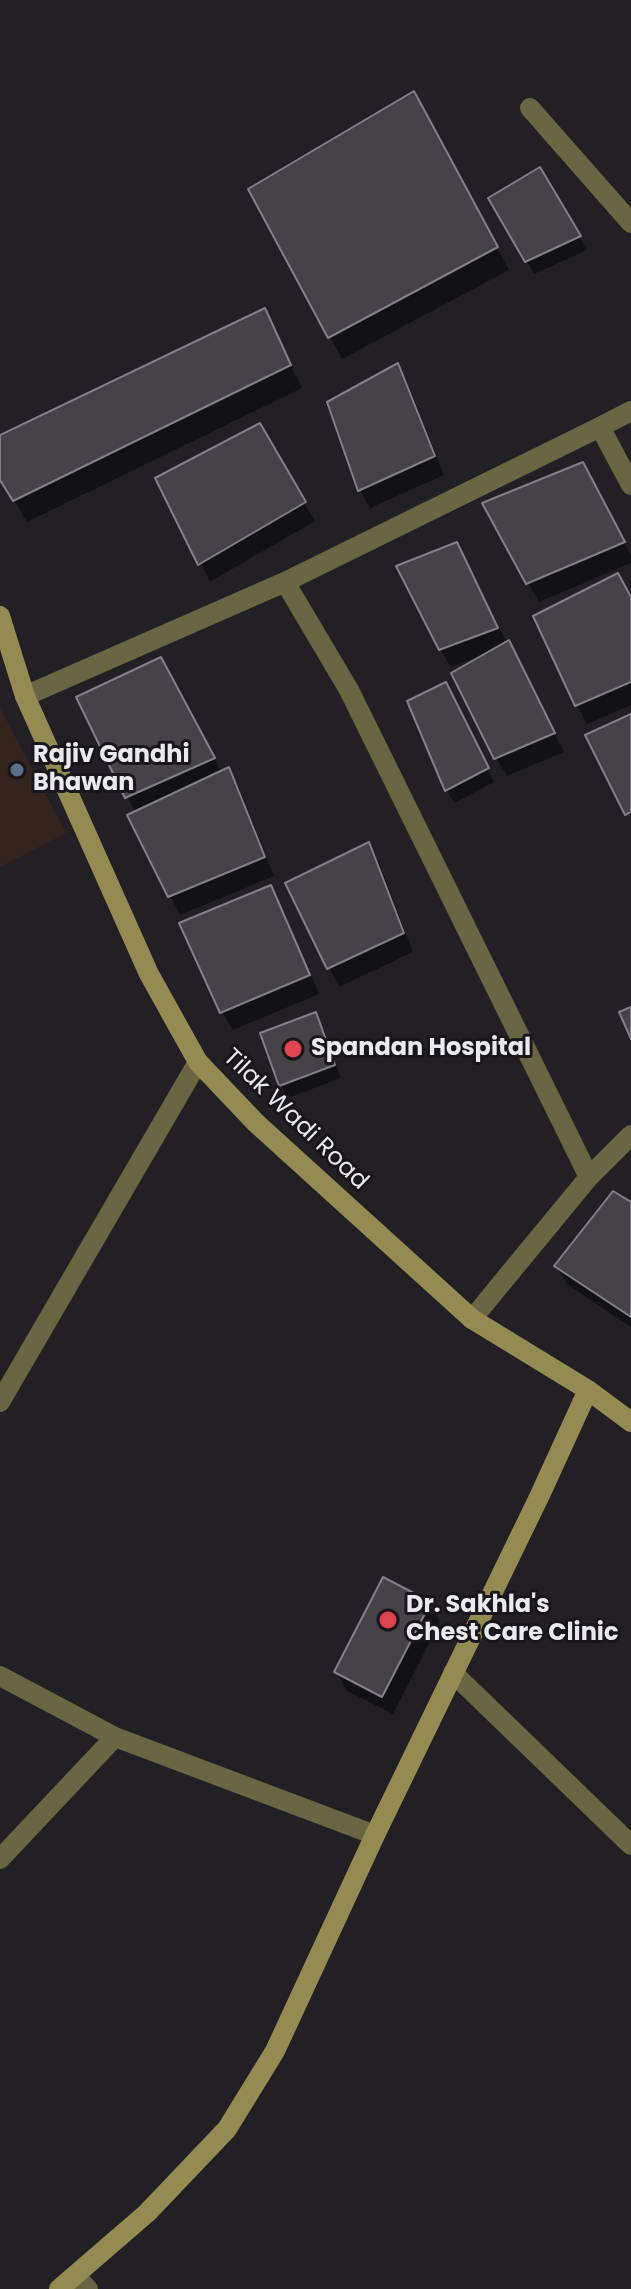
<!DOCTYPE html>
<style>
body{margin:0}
canvas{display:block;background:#222025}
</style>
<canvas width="631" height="2289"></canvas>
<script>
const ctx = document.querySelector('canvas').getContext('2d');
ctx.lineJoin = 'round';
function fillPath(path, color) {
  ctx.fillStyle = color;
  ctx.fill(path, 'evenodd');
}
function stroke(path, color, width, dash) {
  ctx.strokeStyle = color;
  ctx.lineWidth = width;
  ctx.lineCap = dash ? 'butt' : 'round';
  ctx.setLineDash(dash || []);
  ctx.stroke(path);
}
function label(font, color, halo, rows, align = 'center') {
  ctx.font = font + ' Poppins,sans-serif';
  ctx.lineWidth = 6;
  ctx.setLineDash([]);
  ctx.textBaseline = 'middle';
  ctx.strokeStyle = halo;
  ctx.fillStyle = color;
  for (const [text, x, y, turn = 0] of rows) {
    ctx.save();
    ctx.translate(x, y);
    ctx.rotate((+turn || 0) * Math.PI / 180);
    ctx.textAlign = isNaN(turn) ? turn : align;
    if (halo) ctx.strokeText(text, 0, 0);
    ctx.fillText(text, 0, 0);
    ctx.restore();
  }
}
fillPath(new Path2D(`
 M0 708 66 833 0 867Z`), '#35241c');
fillPath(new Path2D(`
 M426 115 509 270 342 359 251 189Z
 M539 169 587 250 534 274 491 199Z
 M264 311 302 388 27 522 0 478V437Z
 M398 366 408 384 444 475 370 508 360 490Z
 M259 426 315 521 210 582 158 479Z
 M593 483 631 555V563L539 602 485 504Z
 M456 544 564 752 507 776 496 758 475 658 451 667 440 649Z
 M631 600V705L587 724 577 705Z
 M171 678 222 773 228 770 239 788 274 876 180 915 130 816 136 813 127 797Z
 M452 698 494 782 454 803 446 790Z
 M368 844 379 862 413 952 339 987 288 884Z
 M271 888 281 906 319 994 233 1030 222 1012Z
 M315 1015 323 1028 341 1078 288 1098 281 1085Z
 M631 1204V1327L567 1284 556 1266Z
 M430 1604 440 1622 393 1714 347 1691 336 1672Z`), '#0007');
const building = new Path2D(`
 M414 91 498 247 328 338 248 189Z
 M540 167 581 236 525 262 488 198Z
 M265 308 291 365 13 501 0 480V435Z
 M398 363 435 456 358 491 327 402Z
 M260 423 306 502 198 565 155 478Z
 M583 462 625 542 526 584 482 503Z
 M457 542 498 628 439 650 396 566Z
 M618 573 631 597V682L575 706 533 616Z
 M509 640 555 733 494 759 451 673Z
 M161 657 215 758 125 798 76 697Z
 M446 682 489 768 445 791 407 701Z
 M631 714V812L625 815 585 735Z
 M229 767 265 857 168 897 127 815Z
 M369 842 404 933 327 969 285 883Z
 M271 885 310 975 220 1013 179 923Z
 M631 1007V1039L619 1012Z
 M316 1012 335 1065 279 1086 260 1033Z
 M613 1191 631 1202V1317L554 1266Z
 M383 1577 431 1602 382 1697 334 1672Z`);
fillPath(building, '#454248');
stroke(building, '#828086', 2);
stroke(new Path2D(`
 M530 108 631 223
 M600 427 631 411
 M285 582 349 690 589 1177
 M25 696 285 582 600 427 631 485
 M472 1319 589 1177 631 1135
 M0 1402 198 1062
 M453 1673 631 1845
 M0 1676 115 1737
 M0 1859 115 1737 375 1835
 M75 2276 88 2289`), '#6a6542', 20);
stroke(new Path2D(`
 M0 616 25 696 149 974 198 1062 256 1123 472 1319 588 1390 631 1422
 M59 2289 147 2213 227 2129 275 2051 375 1835 540 1495 588 1390`), '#938b52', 20);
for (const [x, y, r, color] of [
 [17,770,8,"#5c6f8a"],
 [293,1049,10,"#e0444e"],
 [388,1620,10,"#e0444e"]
]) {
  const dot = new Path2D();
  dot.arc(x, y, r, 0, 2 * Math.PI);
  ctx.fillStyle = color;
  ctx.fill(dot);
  stroke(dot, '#19171c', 3);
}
label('bold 24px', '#eae9ed', '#19171c', [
 ["Rajiv Gandhi",33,756],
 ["Bhawan",33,784],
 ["Spandan Hospital",311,1049],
 ["Dr. Sakhla's",406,1606],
 ["Chest Care Clinic",406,1634]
], 'left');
label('24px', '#eae9ed', '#19171c', [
 ["Tilak Wadi Road",295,1120,44]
]);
</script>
